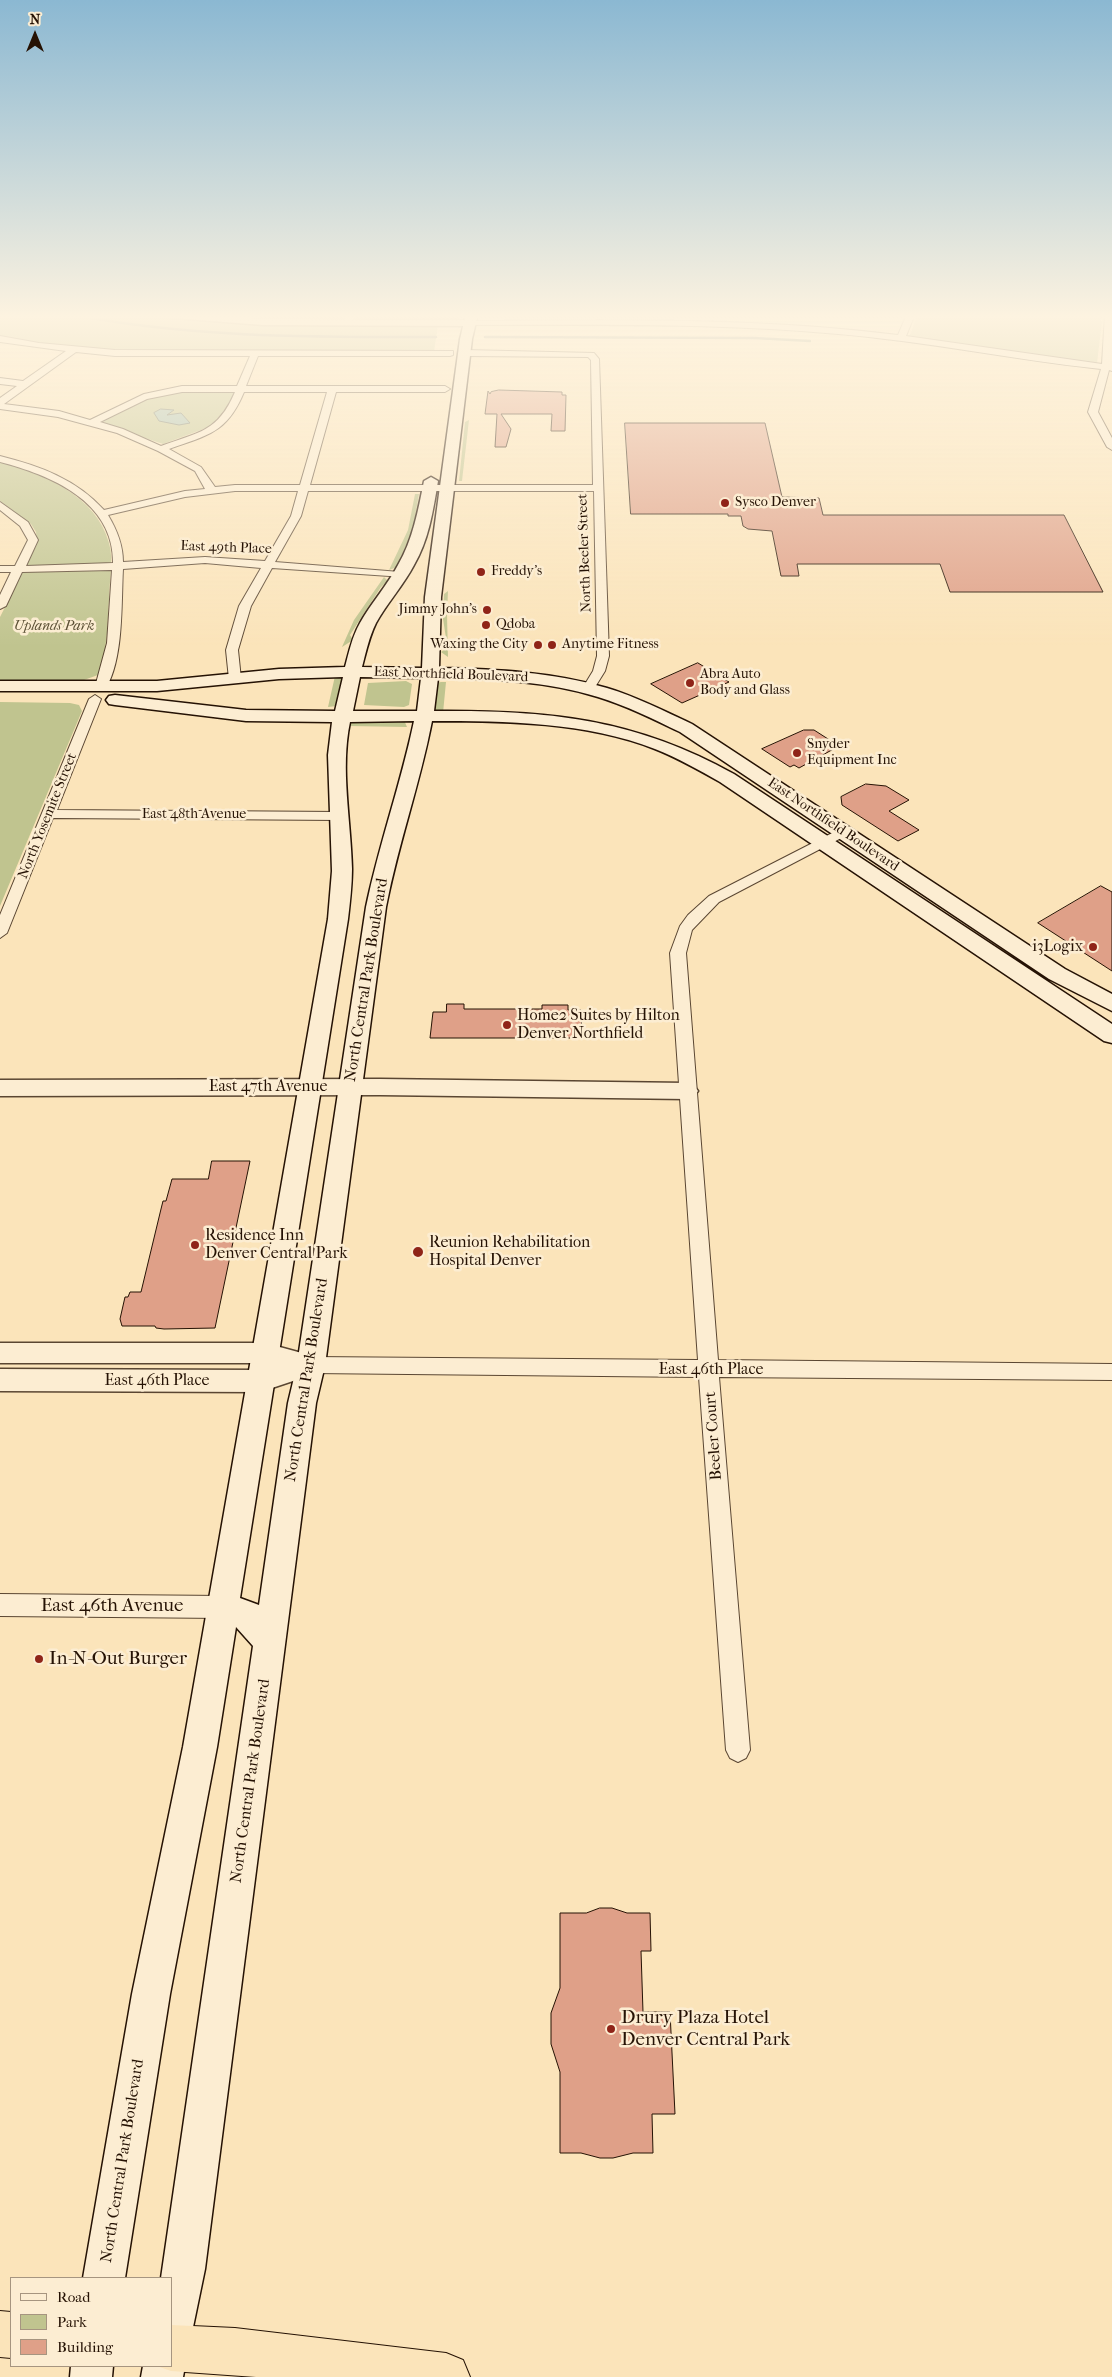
<!DOCTYPE html>
<style>
body{margin:0}
#map{position:relative;width:1112px;height:2377px;overflow:hidden;background:#fbe4ba;font-family:"IM FELL French Canon",serif}
canvas{display:block}
.legend{position:absolute;left:10px;top:2277px;width:162px;height:90px;box-sizing:border-box;background:#fcedd2;border:1px solid #a69580;margin:0;padding:6px 9px;list-style:none;font-size:15px;color:#251204}
.legend li{display:flex;align-items:center;gap:10px;height:25px}
.legend b{width:25px;border:1px solid #a69580}
.north{position:absolute;left:10px;top:10px;width:50px;height:50px;-webkit-text-stroke:4px #fcedd2;paint-order:stroke;rotate:0deg;font-size:14px;font-weight:700;line-height:20px;text-align:center;color:#251204}
.north::after{content:'';display:block;margin:auto;width:18px;height:22px;background:#251204;clip-path:polygon(50% 0,100% 100%,50% 72%,0 100%)}
</style>
<div id="map">
<canvas width="1112" height="2377"></canvas>
<ul class="legend">
<li><b style="height:6px;background:#fcedd2"></b>Road</li>
<li><b style="height:14px;background:#c0c48f"></b>Park</li>
<li><b style="height:14px;background:#dfa088"></b>Building</li>
</ul>
<div class="north">N</div>
</div>
<script>
const ctx = document.querySelector('canvas').getContext('2d');
ctx.lineJoin = 'round';
function fillPath(path, color) {
  ctx.fillStyle = color;
  ctx.fill(path, 'evenodd');
}
function stroke(path, color, width, dash) {
  ctx.strokeStyle = color;
  ctx.lineWidth = width;
  ctx.lineCap = dash ? 'butt' : 'round';
  ctx.setLineDash(dash || []);
  ctx.stroke(path);
}
function label(font, color, halo, rows, align = 'center') {
  ctx.font = font + ' "IM FELL French Canon",serif';
  ctx.lineWidth = 5;
  ctx.setLineDash([]);
  ctx.textBaseline = 'middle';
  ctx.strokeStyle = halo;
  ctx.fillStyle = color;
  for (const [text, x, y, turn = 0] of rows) {
    ctx.save();
    ctx.translate(x, y);
    ctx.rotate((+turn || 0) * Math.PI / 180);
    ctx.textAlign = isNaN(turn) ? turn : align;
    if (halo) ctx.strokeText(text, 0, 0);
    ctx.fillText(text, 0, 0);
    ctx.restore();
  }
}
fillPath(new Path2D(`
 M0 314H138L248 324 438 325 434 352H114L75 349 0 337Z
 M918 314H1099L1102 322 1097 363 909 337Z
 M182 391 234 392 226 411 209 427 163 444 103 424 102 421 151 397Z
 M469 420 462 481H459L465 422Z
 M0 462C43 474 96 495 109 543 114 560 109 582 109 600 107 628 108 649 98 675L84 680H0V617L37 544 36 532 31 524 0 501Z
 M415 494H419L413 528 397 567 389 570 408 530Z
 M384 577 388 581 381 587 350 635 353 640 342 647 354 620Z
 M448 591 447 614 448 657 441 652 444 650V639L446 638 443 619 444 594Z
 M335 676 345 677 337 706 328 707Z
 M406 681 412 684 409 705 404 707 364 705 368 683Z
 M441 682H446L443 713 434 711 436 683Z
 M0 702 70 703 79 705 82 711 0 906Z
 M404 720 407 727 349 726 351 721Z`), '#c0c48f');
const water = new Path2D(`
 M161 409 174 410 167 415 181 413 190 423 179 425 159 421 154 413Z`);
fillPath(water, '#9fbeb2');
stroke(water, '#6e796c', 1);
stroke(new Path2D(`
 M69 314C191 338 312 337 436 337
 M485 337 754 338 810 341`), '#6e796c', 2.5);
const building = new Path2D(`
 M499 390 562 392V395H566L565 431H551L552 414H501L511 429 506 447H495L497 414H485L488 391 490 394 491 392Z
 M625 423H765L782 497 819 498 823 515H1064L1103 592H950L940 564H797L799 576H781L772 531 748 529 743 526 741 516H728V514H631Z
 M698 663 729 682 682 703 651 684Z
 M804 730H814L839 746 799 768 794 765 790 767 762 749Z
 M866 784 886 786 909 800 889 811 919 830 898 841 842 805 841 797Z
 M1101 886 1112 892V971L1038 923Z
 M447 1004H464V1009H542V1005H568V1010H581L582 1038H430L433 1012H446Z
 M212 1161H250L215 1328 164 1329 156 1328 155 1326H122L120 1319 125 1297H128L130 1292H141L161 1209 163 1201H166L172 1179H208Z
 M600 1908H612L627 1913H650L651 1951H641L643 2012H670L675 2114H652L653 2153H633L613 2158H600L581 2153H560V2072L551 2044V2013L560 1988V1913H586Z`);
fillPath(building, '#dfa088');
stroke(building, '#251204', 1);
const minor = new Path2D(`
 M347 314H355L352 323 348 325 344 323Z
 M907 314H915L906 336 1102 364 1105 314H1112V371L1109 370 1098 412 1112 438V450L1107 447 1088 412 1101 369C1013 360 926 341 838 334 716 323 593 325 470 325L466 323 470 321C613 320 756 317 898 335Z
 M0 336 39 343 115 350 453 351V355L450 356H258L246 386H445L450 389 445 392H336L310 485H593L591 360 588 357 465 356 461 353 465 350 594 353 599 359 609 656 605 671 592 692H584L582 689 593 671 597 656 594 491H308L301 516 275 562 400 572 404 573V577L272 568 251 606 238 650 241 679 235 683 229 679 226 650 239 606 261 568 205 563 123 569C121 604 124 659 105 690H97L95 687 107 643 112 570 22 572 6 606 0 609V595L11 572H0V566H15L28 540 20 526 0 510V502L28 522 38 540 26 566 113 563C114 501 50 475 0 462V456C40 466 76 479 104 510L185 491 205 489 195 471 158 451 117 433 58 417 0 409V398L17 386 0 384V378L23 381 66 351 0 342ZM76 352 115 356H250L237 386H182L144 394 90 420 59 411 4 404ZM182 392H235C218 432 199 432 161 446L123 429 100 422 147 399ZM244 392H327L300 485H235L215 487 201 467 169 449C208 435 227 433 244 392ZM235 491H298L291 516 265 561 205 557 123 562C123 545 117 530 108 515L185 497Z
 M95 695 101 699 57 810 340 812 347 816 340 820 53 818 7 933 0 938V915L89 699Z
 M842 828 847 829 849 832 847 835 719 902 692 930 686 953 718 1360 1112 1364V1380L719 1377 750 1750 746 1758 738 1762 730 1758 726 1750 699 1377 311 1373 304 1371 301 1365 304 1359 311 1357 698 1360 670 953 680 926 688 915 709 896Z
 M0 1594 223 1596 231 1600 234 1607 231 1614 223 1618 0 1616Z`);
const tertiary = new Path2D(`
 M156 314H199L263 319 470 320 475 323 470 326 263 325 161 317Z
 M380 1079 687 1083 694 1086 698 1091 694 1096 687 1099 380 1095 0 1096V1080Z
 M0 1343H265L320 1358 323 1365 320 1372 260 1392 0 1391V1369L260 1370 274 1366 265 1363H0Z`);
const secondary = new Path2D(`
 M466 314H478L472 339 441 597 439 668C496 669 553 672 607 688 637 697 664 711 692 724L1065 969 1112 994V1011L1049 979 680 732C653 719 627 706 598 697 547 681 491 679 438 678L434 711C547 710 634 718 734 774L1112 1024V1043L1104 1041 720 782C699 770 678 758 655 749 586 722 506 721 432 721 420 784 398 844 386 907L325 1365 316 1403 205 2269 192 2332 186 2347 178 2350 185 2366 183 2377H141L143 2366H171V2278H161L253 1646 236 1627 217 1747 170 1994 125 2278H83L132 1994 183 1747 328 919 332 871 328 755 332 722 246 721 115 705 109 704 106 700 109 696 115 695 246 710 335 711 343 677 279 679 157 691H0V681H157L279 669 345 667C349 652 352 637 360 623 371 603 387 586 398 565 413 539 418 511 424 481L431 477 438 481C433 511 429 539 414 565 403 586 387 603 376 623 369 637 366 652 362 667L422 668 425 597 460 339ZM360 677 421 678 417 711H353ZM414 721C401 784 379 844 366 907L297 1365 288 1403 259 1605 240 1598 348 919C350 902 352 885 352 869 351 821 340 769 350 722Z
 M71 2366H113L112 2377H70Z`);
const motorway = new Path2D(`
 M0 2311 11 2312V2358L0 2357Z
 M171 2325 235 2328 446 2353 463 2360 470 2377H256L171 2371 157 2366H171Z`);
stroke(minor, '#5a4632', 2);
stroke(tertiary, '#5a4632', 3);
stroke(secondary, '#251204', 3);
stroke(motorway, '#251204', 2);
fillPath(minor, '#fcedd2');
fillPath(tertiary, '#fcedd2');
fillPath(secondary, '#fcedd2');
fillPath(motorway, '#fbe4ba');
const sky = ctx.createLinearGradient(0, 0, 0, 647);
sky.addColorStop(0, '#8bb8d2');
sky.addColorStop(0.49, '#fdf3e0');
sky.addColorStop(1, '#fdf3e000');
ctx.fillStyle = sky;
ctx.fillRect(0, 0, 1112, 647);
for (const [x, y, r, color] of [
 [725,503,5,"#8f2418"],
 [481,572,5,"#8f2418"],
 [487,610,5,"#8f2418"],
 [486,625,5,"#8f2418"],
 [538,645,5,"#8f2418"],
 [552,645,5,"#8f2418"],
 [690,683,5,"#8f2418"],
 [797,753,5,"#8f2418"],
 [1093,947,5,"#8f2418"],
 [507,1025,5,"#8f2418"],
 [195,1245,5,"#8f2418"],
 [418,1252,6,"#8f2418"],
 [39,1659,5,"#8f2418"],
 [611,2029,5,"#8f2418"]
]) {
  const dot = new Path2D();
  dot.arc(x, y, r, 0, 2 * Math.PI);
  ctx.fillStyle = color;
  ctx.fill(dot);
  stroke(dot, '#fcedd2', 2);
}
label('14px', '#251204', '#fcedd2', [
 ["Sysco Denver",735,503],
 ["Freddy's",491,572],
 ["Jimmy John's",477,610,"right"],
 ["Qdoba",496,625],
 ["Waxing the City",528,645,"right"],
 ["Anytime Fitness",562,645],
 ["Abra Auto",700,675],
 ["Body and Glass",700,691],
 ["Snyder",807,745],
 ["Equipment Inc",807,761]
], 'left');
label('14px', '#251204', '#fcedd2', [
 ["East 49th Place",226,548,2],
 ["North Beeler Street",585,553,-92],
 ["East Northfield Boulevard",451,675,2],
 ["East 48th Avenue",194,815],
 ["North Yosemite Street",48,816,-68],
 ["East Northfield Boulevard",833,825,34]
]);
label('italic 14px', '#5b5035', '#fcedd2', [
 ["Uplands Park",54,627]
]);
label('16px', '#251204', '#fcedd2', [
 ["i3Logix",1083,947,"right"],
 ["Home2 Suites by Hilton",517,1016],
 ["Denver Northfield",517,1034],
 ["Residence Inn",205,1236],
 ["Denver Central Park",205,1254],
 ["Reunion Rehabilitation",429,1243],
 ["Hospital Denver",429,1261]
], 'left');
label('16px', '#251204', '#fcedd2', [
 ["North Central Park Boulevard",367,980,-81],
 ["East 47th Avenue",268,1087],
 ["East 46th Place",711,1370],
 ["North Central Park Boulevard",307,1380,-81],
 ["East 46th Place",157,1381],
 ["Beeler Court",714,1436,-94],
 ["North Central Park Boulevard",251,1781,-82],
 ["North Central Park Boulevard",123,2161,-81]
]);
label('19px', '#251204', '#fcedd2', [
 ["East 46th Avenue",112,1606]
]);
label('19px', '#251204', '#fcedd2', [
 ["In-N-Out Burger",49,1659],
 ["Drury Plaza Hotel",621,2018],
 ["Denver Central Park",621,2040]
], 'left');
</script>
